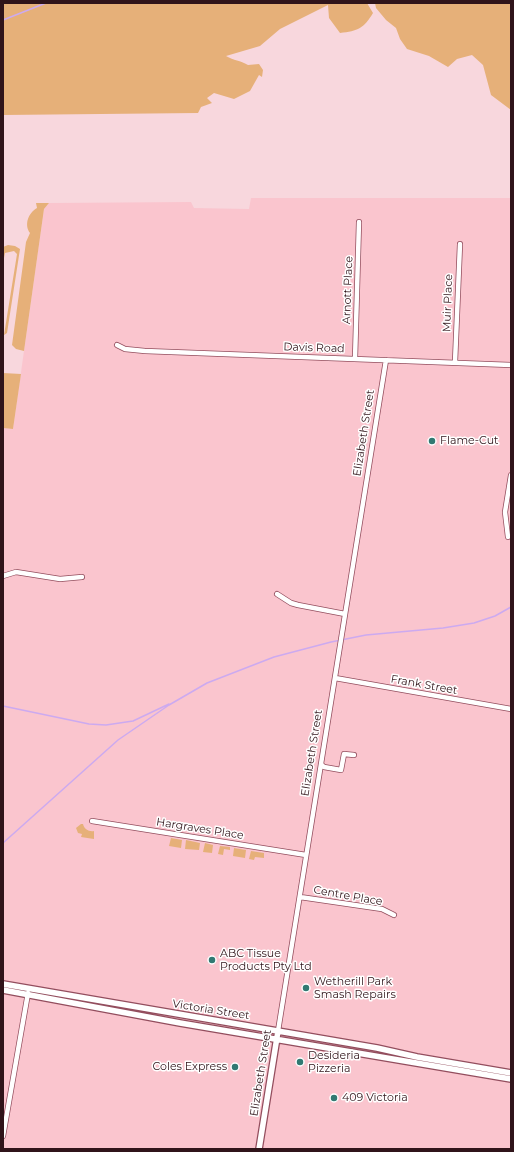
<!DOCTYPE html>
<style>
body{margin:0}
#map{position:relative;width:514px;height:1152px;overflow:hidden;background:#f8d7dd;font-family:Montserrat,sans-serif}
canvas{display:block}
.frame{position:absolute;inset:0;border:4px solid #30141a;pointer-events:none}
</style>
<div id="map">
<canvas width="514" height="1152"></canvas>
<div class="frame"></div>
</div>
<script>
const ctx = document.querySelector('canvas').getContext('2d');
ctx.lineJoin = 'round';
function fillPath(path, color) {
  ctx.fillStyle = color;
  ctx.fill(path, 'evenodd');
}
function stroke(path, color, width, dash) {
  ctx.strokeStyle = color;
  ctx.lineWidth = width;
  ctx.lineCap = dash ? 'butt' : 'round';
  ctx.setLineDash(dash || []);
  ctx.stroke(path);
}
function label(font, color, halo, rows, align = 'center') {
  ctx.font = font + ' Montserrat,sans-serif';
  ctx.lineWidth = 3;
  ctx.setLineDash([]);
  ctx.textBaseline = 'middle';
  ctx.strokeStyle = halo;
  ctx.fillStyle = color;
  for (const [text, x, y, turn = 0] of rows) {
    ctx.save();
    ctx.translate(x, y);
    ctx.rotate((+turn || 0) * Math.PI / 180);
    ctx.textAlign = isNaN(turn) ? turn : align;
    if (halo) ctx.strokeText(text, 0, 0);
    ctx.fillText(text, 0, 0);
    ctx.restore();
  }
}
fillPath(new Path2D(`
 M251 198H511V1149H3V428L13 429 44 209 49 203 191 202 194 208 249 209Z`), '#fac5ce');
fillPath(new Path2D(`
 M3 3H367L373 13C364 28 358 31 340 33L329 18 328 5 280 29 260 46 226 56C234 61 240 60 248 65L259 64 263 70 262 77 259 75 250 91 234 99 214 93 207 98 212 103 201 107 198 113 3 115Z
 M375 3H511V110L491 95 483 65 472 55 457 59 448 67 429 56 407 49 400 39 396 28 386 20 376 8Z
 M36 203H49L44 209 24 351 16 349 12 345 26 242 30 233C24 225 28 213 37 208Z
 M8 245 15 246 20 249 7 333 4 335 17 254 14 251 5 253 3 263V247Z
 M3 373 21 374 13 429 3 428Z
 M81 824H83C84 829 89 832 94 831V839L81 837 82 834 78 833 76 828Z
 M171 838 182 840 181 848 169 846Z
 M186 840 200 843 199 850 185 849Z
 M205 843 213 845 212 853 203 852Z
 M220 846 230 847V850L224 849 223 855 218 854Z
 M234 848 246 850 245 858 233 856Z
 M251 851 264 853V858L255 857 254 860 249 859Z`), '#e6b079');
stroke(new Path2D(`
 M3 20 46 3
 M3 706 89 724 106 725 133 721 169 704
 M3 843 118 740 169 705 207 683 274 657 331 642 366 635 443 628 474 623 495 616 511 607`), '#ccaaf0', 1.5);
const minor = new Path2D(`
 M117 345 125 349 145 351 511 365
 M355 359 359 222
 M455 362 460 244
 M508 537 505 512 511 475
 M3 576 16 572 60 579 82 577
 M277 594 291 603 298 605 345 614
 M335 678 511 709
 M321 764 324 767 341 770 344 754 354 755
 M92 821 306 855
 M300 897 382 909 394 915
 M278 1031 386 360
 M3 1136 28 993`);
const major = new Path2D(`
 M3 984 377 1048 417 1057 511 1073
 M3 990 180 1023 511 1079
 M259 1149 278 1031`);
stroke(minor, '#934e5e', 6);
stroke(major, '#934e5e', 8);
stroke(minor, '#fff', 4.5);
stroke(major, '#fff', 5.5);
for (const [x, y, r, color] of [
 [432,441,4,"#317972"],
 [212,960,4,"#317972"],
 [306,988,4,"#317972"],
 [300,1062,4,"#317972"],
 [235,1067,4,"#317972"],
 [334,1098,4,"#317972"]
]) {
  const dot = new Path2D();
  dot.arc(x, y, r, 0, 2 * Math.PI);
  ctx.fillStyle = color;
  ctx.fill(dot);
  stroke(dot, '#fff', 1.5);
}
label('11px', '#30141a', '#fff', [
 ["Arnott Place",348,290,-88],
 ["Muir Place",448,303,-88],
 ["Davis Road",314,348,2],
 ["Elizabeth Street",364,433,-81],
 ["Frank Street",424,685,10],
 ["Elizabeth Street",312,753,-81],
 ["Hargraves Place",200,829,9],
 ["Centre Place",348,896,10],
 ["Victoria Street",211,1010,9],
 ["Elizabeth Street",261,1073,-81]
]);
label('11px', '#30141a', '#fff', [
 ["Flame-Cut",440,441],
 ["ABC Tissue",220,954],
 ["Products Pty Ltd",220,967],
 ["Wetherill Park",314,982],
 ["Smash Repairs",314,995],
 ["Desideria",308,1056],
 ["Pizzeria",308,1069],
 ["Coles Express",227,1067,"right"],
 ["409 Victoria",342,1098]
], 'left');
</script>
